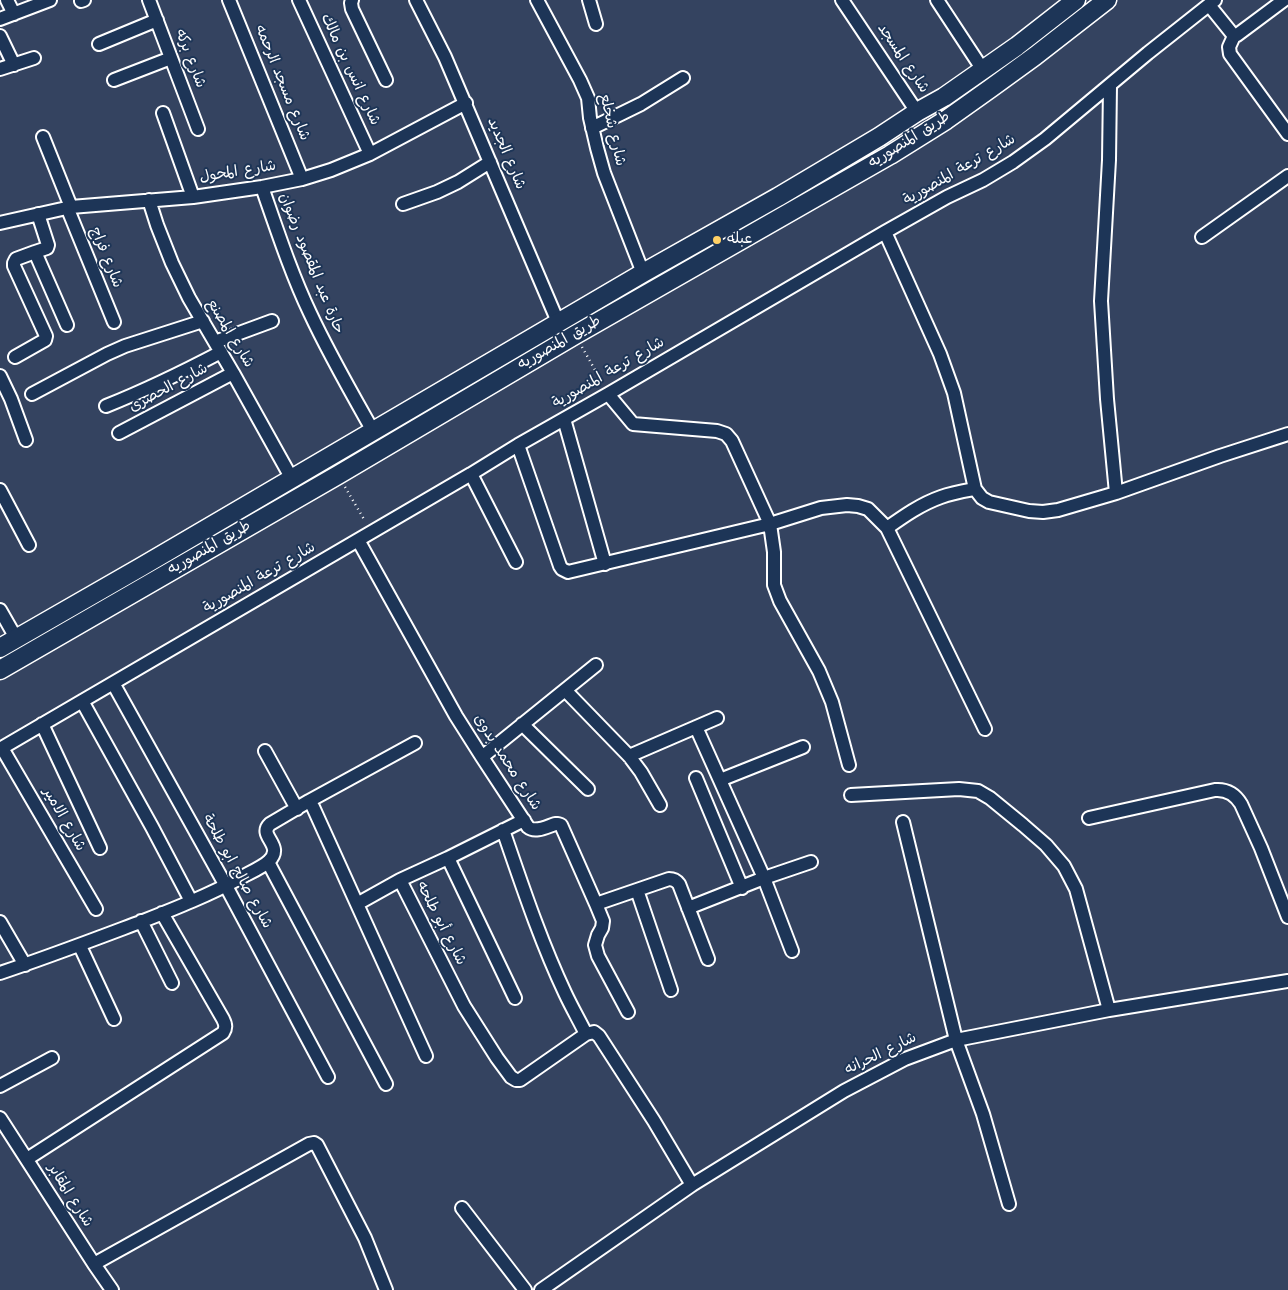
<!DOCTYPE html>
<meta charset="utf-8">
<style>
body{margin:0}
canvas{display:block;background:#344360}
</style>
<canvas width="1288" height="1290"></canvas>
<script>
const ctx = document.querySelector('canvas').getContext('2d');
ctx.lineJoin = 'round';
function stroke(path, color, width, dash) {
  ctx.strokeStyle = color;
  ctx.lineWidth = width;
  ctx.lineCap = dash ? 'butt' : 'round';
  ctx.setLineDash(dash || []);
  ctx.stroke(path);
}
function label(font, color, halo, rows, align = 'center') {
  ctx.font = font + ' Kalam,"Playpen Sans Arabic",sans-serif';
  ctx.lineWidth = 4;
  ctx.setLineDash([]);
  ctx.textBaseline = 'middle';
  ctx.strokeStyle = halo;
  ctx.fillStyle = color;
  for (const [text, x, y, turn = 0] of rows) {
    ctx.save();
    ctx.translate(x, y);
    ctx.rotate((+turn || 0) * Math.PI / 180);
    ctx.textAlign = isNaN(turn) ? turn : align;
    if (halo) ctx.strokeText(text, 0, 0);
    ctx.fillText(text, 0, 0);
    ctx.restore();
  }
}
const minor = new Path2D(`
 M7 0 14 14
 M149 0 198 129
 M229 0 302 179
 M299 0 370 154
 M352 0 351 3 352 9 386 80
 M416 0 445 57 558 322
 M537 0 580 80 588 98 590 118 597 148 604 173 643 273
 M589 0 596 24
 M842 0 917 112
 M937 0 983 70
 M81 1 84 0
 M1209 5 1234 36 1237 35 1284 0
 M0 19 50 0
 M0 36 14 65
 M1234 36 1229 47 1230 54 1288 134
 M99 44 157 20
 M0 69 34 58
 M114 80 171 58
 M1110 86 1109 160 1101 301 1107 399 1116 493
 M163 113 193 197
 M592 128 641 104 683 78
 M43 137 71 207
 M262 187C277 230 291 273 310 313 329 354 351 392 373 431
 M149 200 157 225 172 263 189 298 233 373 292 479
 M403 204 437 192 458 182 490 162
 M67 207 114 322
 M38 214 48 245 47 248 35 252 67 325
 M0 223 71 207 193 197 262 187 302 179 331 170 370 154 466 103
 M885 232 940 354 954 393 975 489 982 498 989 502 1029 511 1043 512 1058 510 1116 493 1220 456 1288 434
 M1202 237 1288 176
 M215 342 272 321
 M15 357 45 340 46 336 14 266V263L16 259 35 252
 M0 376 11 399 26 440
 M32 394 107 354 125 346 203 321
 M608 394 633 424 717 431 726 434 732 441 770 524 774 552V585L780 601 819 671 832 702 849 765
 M106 406C146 390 183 372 221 352
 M564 419 605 564
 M119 433 233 373
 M518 445 560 566 562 569 568 572 770 524 821 508 847 505 858 506 868 509 887 528 985 729
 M471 474 516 562
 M0 490 29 545
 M887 528C904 516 921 504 941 497 952 493 964 491 975 489
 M358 540 456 716 482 757 528 827C535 833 546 827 555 824H558L561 825 596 904 669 879C673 879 676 880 679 884L708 959
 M0 610 16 638
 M113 683 226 886 328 1077
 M565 690 629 756 641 772 660 805
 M82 701 152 827 191 901
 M42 724 100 848
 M522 724 588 789
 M696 727 764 878 792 951
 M2 748 96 909
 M0 749 471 474 518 445 608 394 885 232 947 197 983 180 1013 162 1045 139 1148 53 1215 0
 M265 751 297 809
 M629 756 717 718
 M482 757 596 665
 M696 778 742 888
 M720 780 803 747
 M851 795 959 789 978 791 990 798 1023 825 1046 845 1064 866 1076 889 1109 1010
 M309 801 415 743
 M1089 818 1215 790C1227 789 1235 794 1241 804L1261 848 1288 917
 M903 822 956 1040 983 1114 1009 1204
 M503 830C522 885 540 940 565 993 571 1006 579 1020 586 1034
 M448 858 515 998
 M268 862 386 1084
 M400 880 448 858 524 820
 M637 890 671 990
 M357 904 426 1056
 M596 904 603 921 602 928 598 935 595 945 598 956 628 1012
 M688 908 764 878 811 862
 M141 921 172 983
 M0 922 25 965
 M80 946 114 1019
 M0 973C48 957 95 939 143 921 176 908 209 895 240 878 249 873 263 867 269 861 285 845 257 836 270 824L309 801 313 807 357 904 400 880 464 1006 497 1058 511 1077 516 1080H520L586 1034 594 1032 599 1036 654 1121 692 1185
 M0 1086 52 1058
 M0 1118 94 1264 112 1290
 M27 1159 223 1033C226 1028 226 1025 223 1019L162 913
 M462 1208 525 1290
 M94 1264 309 1144 314 1143 317 1145 365 1238 386 1290
 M541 1290 692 1185 844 1091 905 1059 956 1040 1109 1010 1288 981`);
const secondary = new Path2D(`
 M0 648 141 567 643 273 778 197 879 137 917 112 944 97 1017 46 1076 0
 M0 670 338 475 575 335 890 155 946 120 991 88 1035 56 1107 0`);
stroke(minor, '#fff', 16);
stroke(secondary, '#fff', 21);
stroke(new Path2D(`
 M582 347 603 384
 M345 487 365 521`), '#fff', 2.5, [1, 4]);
stroke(minor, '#1d3557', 12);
stroke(secondary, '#1d3557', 18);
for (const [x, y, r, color] of [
 [717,240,5,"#ffd166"]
]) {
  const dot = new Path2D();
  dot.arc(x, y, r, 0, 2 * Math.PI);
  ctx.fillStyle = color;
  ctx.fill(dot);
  stroke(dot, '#1d3557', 2);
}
label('15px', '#fff', '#1d3557', [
 ["شارع بركه",189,59,69],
 ["شارع المسجد",902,59,56],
 ["شارع انس بن مالك",349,70,65],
 ["شارع مسجد الرحمه",281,83,68],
 ["شارع شخلع",611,130,77],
 ["طريق المنصوريه",910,141,-32],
 ["شارع الجديد",505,154,67],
 ["شارع ترعة المنصورية",960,171,-30],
 ["شارع المحول",238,173,-9],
 ["شارع فراج",105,258,68],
 ["حارة عبد المقصود رضوان",310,264,68],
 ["شارع المصنع",229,334,59],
 ["طريق المنصوريه",560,344,-30],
 ["شارع ترعة المنصورية",609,374,-30],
 ["شارع الحصرى",169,389,-28],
 ["طريق المنصوريه",210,549,-30],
 ["شارع ترعة المنصورية",260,579,-30],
 ["شارع محمد بدوى",506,763,57],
 ["شارع الامير",63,820,60],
 ["شارع صالح ابو طلحة",236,872,61],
 ["شارع أبو طلحه",440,924,63],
 ["شارع الحرانه",881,1055,-26],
 ["شارع المقابر",69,1196,58]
]);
label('15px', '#fff', '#1d3557', [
 ["عبله",727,240]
], 'left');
</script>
